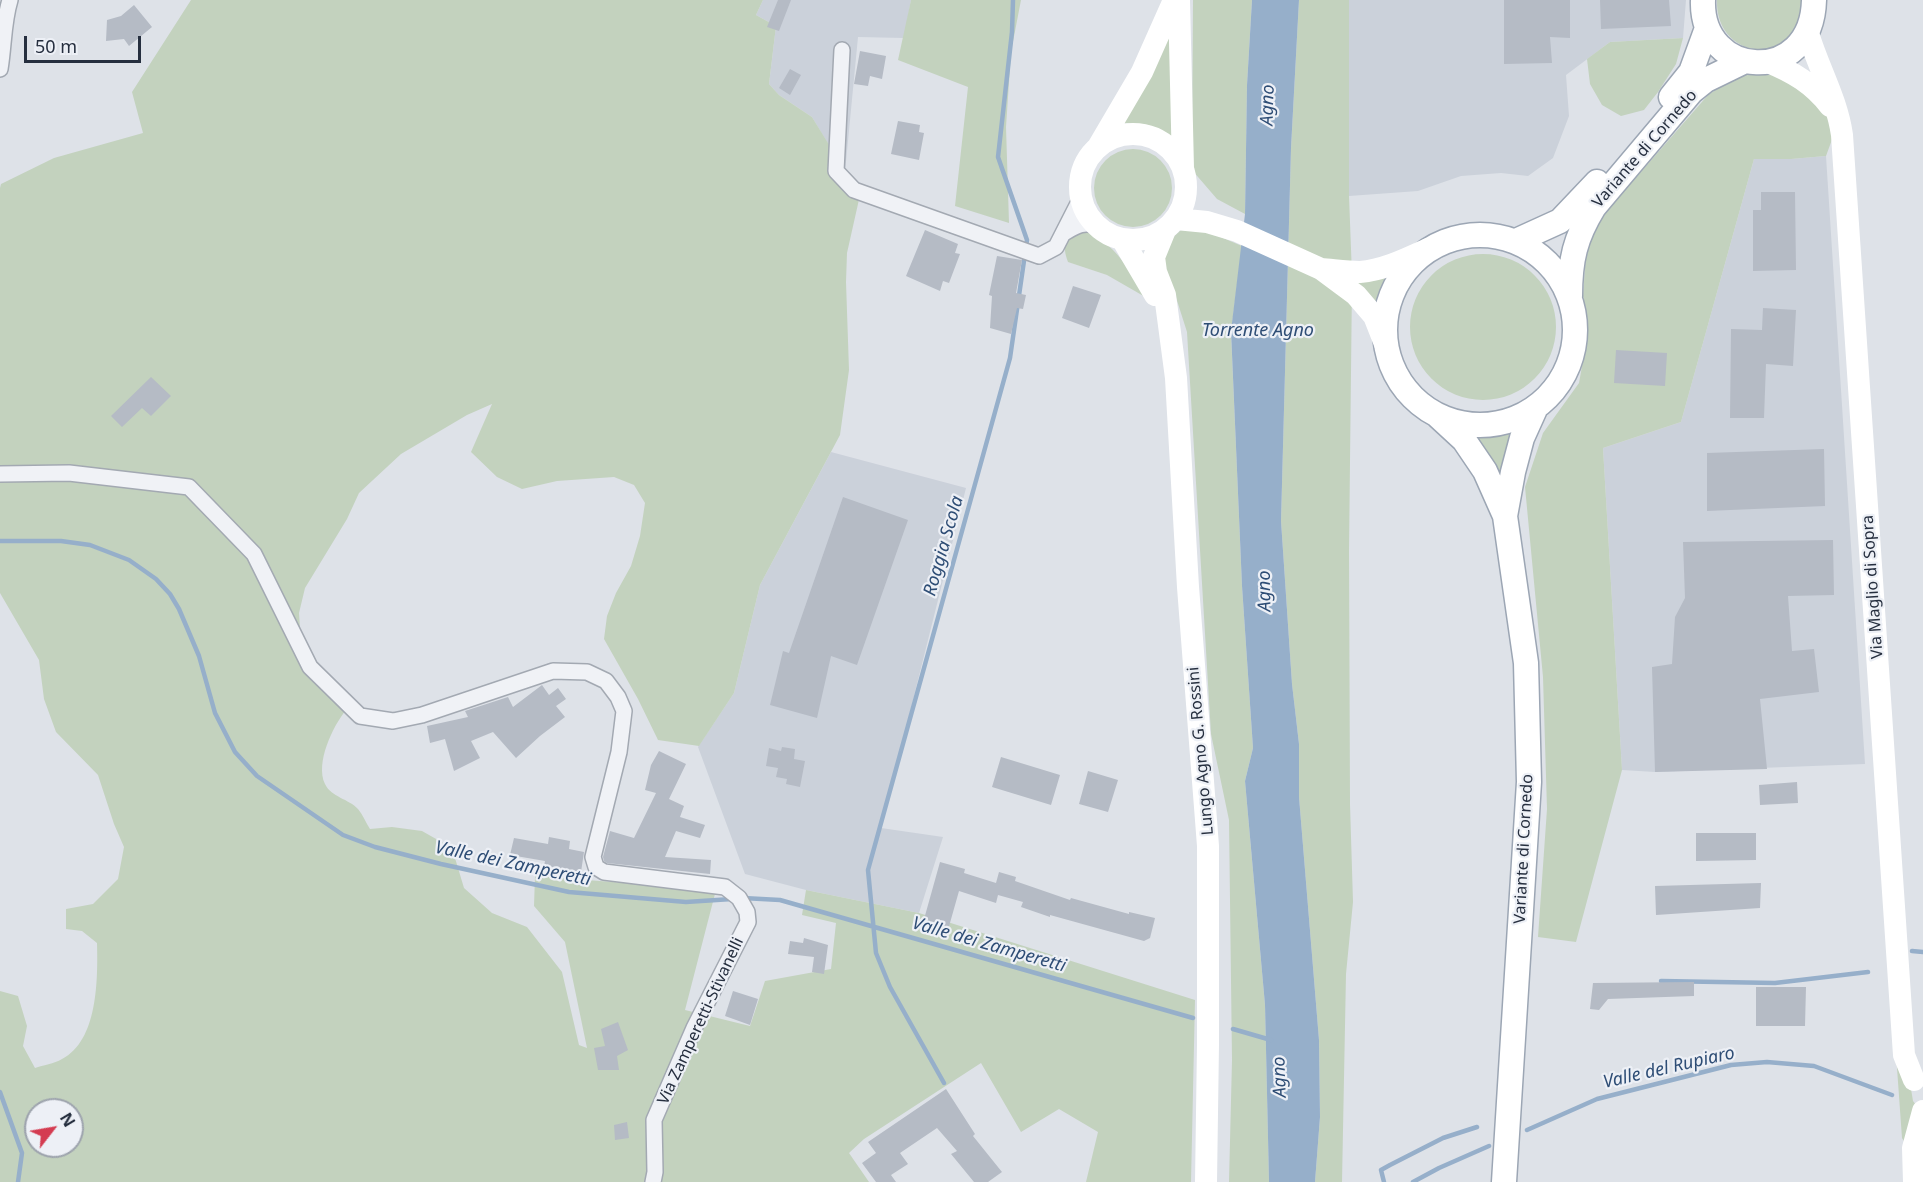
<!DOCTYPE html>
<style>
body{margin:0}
#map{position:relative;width:1923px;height:1182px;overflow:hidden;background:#dee2e8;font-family:"Noto Sans",sans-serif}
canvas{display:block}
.north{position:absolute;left:24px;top:1098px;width:60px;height:60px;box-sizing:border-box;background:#edf0f6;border:2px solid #9da3ad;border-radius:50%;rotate:59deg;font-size:16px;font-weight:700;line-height:24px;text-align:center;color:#262f3f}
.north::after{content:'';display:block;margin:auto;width:21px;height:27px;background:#d43c51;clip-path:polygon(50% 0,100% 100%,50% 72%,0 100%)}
.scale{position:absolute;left:24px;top:36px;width:117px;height:27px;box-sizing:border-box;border:3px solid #262f3f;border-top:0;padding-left:8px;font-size:18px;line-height:21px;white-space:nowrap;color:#262f3f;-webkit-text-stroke:4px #edf0f6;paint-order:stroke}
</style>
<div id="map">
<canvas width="1923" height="1182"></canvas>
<div class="north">N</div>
<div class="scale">50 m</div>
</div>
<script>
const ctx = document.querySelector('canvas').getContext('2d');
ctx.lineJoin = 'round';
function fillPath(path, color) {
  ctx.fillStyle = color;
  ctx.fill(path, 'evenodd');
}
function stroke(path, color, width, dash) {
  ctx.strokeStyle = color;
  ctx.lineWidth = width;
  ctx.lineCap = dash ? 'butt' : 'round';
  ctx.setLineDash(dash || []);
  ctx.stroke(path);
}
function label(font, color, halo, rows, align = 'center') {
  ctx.font = font + ' "Noto Sans",sans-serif';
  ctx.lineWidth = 4.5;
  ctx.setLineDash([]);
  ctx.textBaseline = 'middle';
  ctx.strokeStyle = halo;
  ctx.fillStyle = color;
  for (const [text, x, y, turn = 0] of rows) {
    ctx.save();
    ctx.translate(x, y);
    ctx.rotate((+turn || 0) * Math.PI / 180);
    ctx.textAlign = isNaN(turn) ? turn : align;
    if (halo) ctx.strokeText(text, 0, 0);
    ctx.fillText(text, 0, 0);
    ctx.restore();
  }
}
fillPath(new Path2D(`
 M763 0H911L904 38 858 37 845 172 812 117 779 95 769 84 776 26 756 15Z
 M1349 0H1686L1683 38 1610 42 1566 75 1569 116 1553 158 1528 176 1501 173 1461 176 1418 191 1349 196Z
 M1826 156 1865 764 1655 772 1622 770 1603 448 1681 422 1754 159H1791Z
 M831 452 966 488 881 828 943 837 919 913 806 890 745 874 698 747 734 693 760 585Z`), '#cbd1da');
fillPath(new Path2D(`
 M191 0H763L756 15 776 26 769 84 779 95 812 117 860 195 847 253 846 282 849 370 840 435 760 585 734 693 699 746 658 740 638 699 604 639 607 616 616 593 631 566 640 536 645 503 634 485 614 477 557 481 522 489 497 477 471 452 492 404 467 415 401 454 359 493 347 519 305 588 299 613 301 643 346 710C333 726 315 763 325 784 331 797 349 799 358 809 363 815 366 823 370 829L392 827 422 831 452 848 464 888 492 913 527 927 562 972 579 1045 587 1048 565 942 534 906 535 876 716 890 685 1010 750 1026 765 981 831 969 836 923 802 915 806 890 919 913 1195 1000 1191 1182H1086L1098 1132 1059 1109 1021 1132 981 1063 864 1139 849 1153 869 1182H0V991L18 996 27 1026 23 1046 35 1068C43 1065 54 1064 62 1059 98 1041 98 979 97 943L82 931 66 929V909L93 904 118 879 124 847 114 824 98 775 56 732 44 699 39 660 0 593V188L1 184 54 158 143 133 132 92ZM36 1110H72V1146H36Z
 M911 0H1021L1011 52 1006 127 1009 223 955 206 968 87 898 60Z
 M1193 0H1252L1247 85 1245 214 1217 199 1192 170Z
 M1299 0H1349V196L1352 275 1392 272 1384 288 1379 306 1352 283 1349 551 1350 804 1353 902 1346 974 1342 1182H1315L1320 1117 1319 1040 1299 797V744L1292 684 1281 521 1291 148Z
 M1717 0H1804C1802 69 1715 63 1717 0Z
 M1175 17V138L1148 125 1121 123Z
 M1683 38 1676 64 1658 92 1644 110 1621 116 1602 105 1590 84 1587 59 1610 42Z
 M1758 73 1775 74 1797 80 1828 115 1834 134 1826 156 1791 159H1754L1681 422 1603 448 1622 770 1576 942 1538 937 1547 809 1543 677 1525 487 1543 433 1579 383 1588 333 1583 296 1586 253 1599 220 1708 95 1737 76Z
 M1094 188a39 39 0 1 1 78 0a39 39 0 1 1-78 0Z
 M1182 229 1204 230 1242 246 1231 332 1242 586 1253 748 1245 781 1265 1005 1269 1182H1229L1232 1060 1229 820 1211 734 1187 332 1173 288 1163 267 1166 244Z
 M1083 230C1115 243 1130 270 1147 298L1107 275 1068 262C1061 244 1066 237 1083 230Z
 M1410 327a73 73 0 1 1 146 0a73 73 0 1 1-146 0Z
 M1521 426 1505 489 1473 435 1498 436Z
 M1896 1054 1910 1083 1913 1101 1919 1109 1905 1143 1902 1138Z`), '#c3d2be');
fillPath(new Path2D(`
 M1252 0H1299L1291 148 1281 521 1292 684 1299 744V797L1319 1040 1320 1117 1315 1182H1269L1265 1005 1245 781 1253 748 1242 586 1231 331 1245 214 1247 85Z`), '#96afca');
stroke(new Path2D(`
 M0 541H61L90 545 129 560 156 579 170 594 179 609 199 656 215 713 235 752 257 776 343 835 375 847 441 864 569 892 686 902 732 899
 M743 898 780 900 1193 1018
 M1912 951 1923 952
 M1661 981 1775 983 1868 972
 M1233 1029 1271 1040
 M944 1083 890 987 876 953 868 870 1010 358 1027 240 998 157 1012 32 1013 0
 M0 1092 22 1153 18 1182
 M1527 1130 1597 1099 1731 1065 1767 1062 1814 1066 1892 1095
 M1384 1182 1381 1170 1390 1165 1443 1138 1477 1127
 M1413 1182 1439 1168 1489 1146`), '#96afca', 4.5);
fillPath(new Path2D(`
 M778 0H791L779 31 767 27Z
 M1504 0H1570V38L1550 37 1552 63 1504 64Z
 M1600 0H1669L1671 26 1601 29Z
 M134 5 152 27 129 46 124 39 106 41 107 20 121 16Z
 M860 51 886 56 882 79 870 76 868 86 854 84Z
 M790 69 801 75 790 95 779 88Z
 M898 121 920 125 919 132 924 133 919 160 891 154Z
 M1761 192H1795L1796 270 1753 271V210H1761Z
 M925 230 958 244 955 253 960 254 949 283 943 281 940 291 906 276Z
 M997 256 1022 260 1016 293 1026 295 1023 309 1017 308 1011 334 990 328 992 296 989 295Z
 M1073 286 1101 295 1089 328 1062 318Z
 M1763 308 1796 310 1793 366 1766 364 1764 418H1730L1731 329 1762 330Z
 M1616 350 1667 353 1665 386 1614 383Z
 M151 377 171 396 151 416 142 408 122 427 111 416Z
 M1824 449 1825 506 1707 511V453Z
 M843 497 908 520 857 665 831 656 817 718 770 705 783 651 789 653Z
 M1833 540 1834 595 1788 596 1792 651 1814 649 1819 692 1760 699 1767 769 1655 772 1652 667 1672 664 1675 617 1685 598 1683 542Z
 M542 685 549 695 558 688 566 699 556 706 565 717 540 736 516 758 493 732 471 741 480 758 454 771 445 739 430 743 427 726 468 717 465 711 508 697 513 707Z
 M782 747 795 749 794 759 805 761 800 787 786 784 787 779 776 777 778 768 766 766 769 748 781 751Z
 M659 751 686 764 669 799 684 806 680 817 705 825 700 838 676 831 665 857 711 860 710 874 607 863 604 861 603 857 610 831 634 838 656 793 645 790 651 765Z
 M1001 757 1060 775 1051 805 992 787Z
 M1088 771 1118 780 1108 812 1079 804Z
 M1797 782 1798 803 1760 805 1759 785Z
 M1696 833H1756V860L1696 861Z
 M549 837 570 841 569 849 584 852 581 872 544 866 545 861 510 855 514 838 548 844Z
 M940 862 965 869 964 873 996 883 999 872 1016 877 1015 881 1070 900 1071 898 1129 914V912L1155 918 1150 938 1144 941 1050 915V917L1021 907 1023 902 998 895 996 903 959 891 946 937 921 930Z
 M1761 883 1760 908 1656 915 1655 886Z
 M804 938 828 945 824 974 812 972 814 957 788 954 790 941 803 943Z
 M1694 982V996L1608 999 1599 1010 1590 1009 1593 983Z
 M1756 987H1806L1805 1026H1756Z
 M733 991 758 999 750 1025 725 1016Z
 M618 1022 628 1050 617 1056 619 1070H598L594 1048 605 1046 601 1029Z
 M946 1089 975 1134 973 1136 1002 1172 988 1182H974L951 1154 957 1151 937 1128 900 1153 908 1164 891 1175 896 1182H876L862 1163 876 1153 868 1142Z
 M627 1122 629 1138 615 1140 614 1125Z`), '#b5bbc5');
const street = new Path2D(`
 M842 50 836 171 854 190 1039 256 1056 247 1081 198
 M0 69C4 45 3 23 10 0
 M1064 233C1076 226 1083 221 1097 226
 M0 474 69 473 189 487 254 554 310 667 360 716 393 721 422 715 553 671 587 672 606 681 618 697 624 711 619 752 593 857 596 867 604 872 725 887 739 898 747 912 748 922 694 1028 654 1120 655 1172 653 1182`);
const primary = new Path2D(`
 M1703 0C1700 79 1812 87 1814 0
 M1671 97 1691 72 1707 28
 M1385 330a95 95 0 1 1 190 0a95 95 0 1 1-190 0Z
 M1516 241 1560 221 1597 182
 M1570 296C1570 260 1575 238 1594 207L1691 92 1706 80 1745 61
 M1438 416 1464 440 1485 471 1505 516 1526 663 1529 782 1504 1182
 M1505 516 1513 472 1522 438 1536 407`);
stroke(street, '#a3a9b2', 18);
stroke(primary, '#9ca6b4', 27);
stroke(street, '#f0f2f6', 15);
stroke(new Path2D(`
 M1179 0 1183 168
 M1808 33C1818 67 1837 99 1842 135L1904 1055 1914 1080
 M1768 62C1793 72 1813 84 1830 106
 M1080 187a53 53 0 1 1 106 0a53 53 0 1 1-106 0Z
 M1098 147 1142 72 1174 0
 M1176 219 1207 222 1237 231 1321 269 1356 295 1374 316 1387 349
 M1165 230 1154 257 1156 272 1165 295 1176 378 1188 587 1208 846V1044L1206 1182
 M1122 239 1155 295
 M1321 269C1334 270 1347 272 1360 272 1384 270 1406 259 1428 249
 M1914 1182 1913 1148 1923 1111`), '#fff', 22);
stroke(primary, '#fff', 24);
label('16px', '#262f3f', '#edf0f6', [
 ["Variante di Cornedo",1645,149,-49],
 ["Via Maglio di Sopra",1873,587,-94],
 ["Lungo Agno G. Rossini",1201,751,-95],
 ["Variante di Cornedo",1524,849,-87],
 ["Via Zamperetti-Stivanelli",701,1021,-65]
]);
label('italic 18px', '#2e4d75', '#edf0f6', [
 ["Agno",1268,105,-88],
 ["Torrente Agno",1258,331],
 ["Roggia Scola",944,546,-74],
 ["Agno",1265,591,-91],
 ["Valle dei Zamperetti",513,864,12],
 ["Valle dei Zamperetti",989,945,16],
 ["Valle del Rupiaro",1669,1068,-13],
 ["Agno",1280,1077,-92]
]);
</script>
